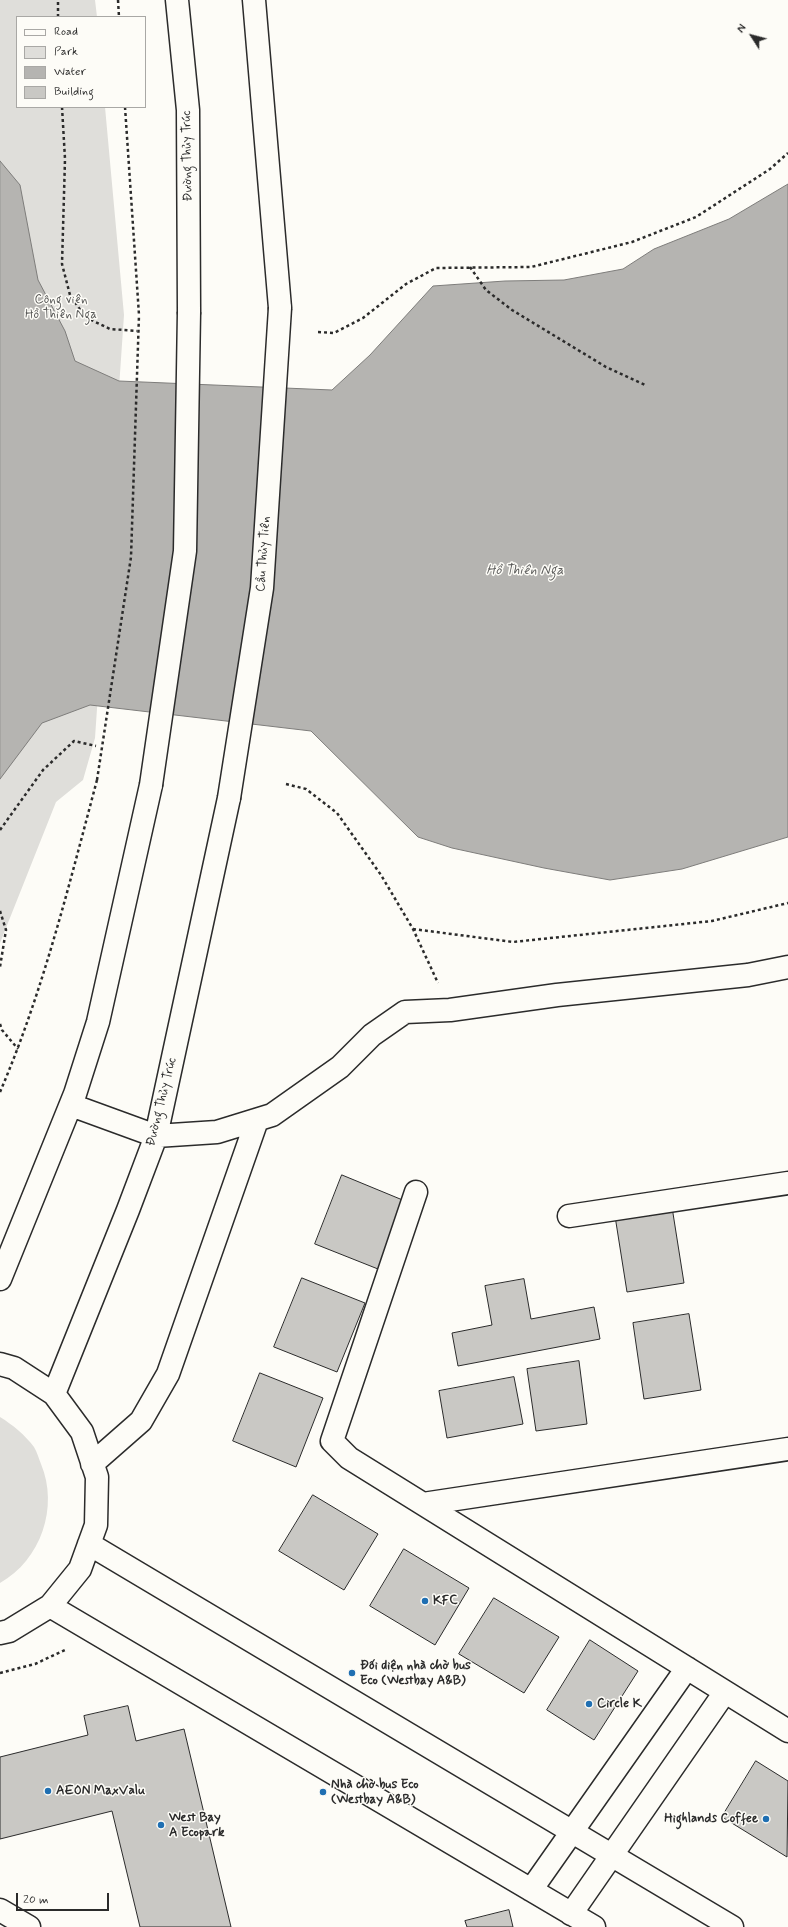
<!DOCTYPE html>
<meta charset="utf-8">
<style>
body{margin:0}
#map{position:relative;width:788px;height:1927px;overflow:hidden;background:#fdfcf7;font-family:Mynerve,sans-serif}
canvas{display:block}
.legend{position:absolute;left:16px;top:16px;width:130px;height:92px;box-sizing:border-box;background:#fdfcf7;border:1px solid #a9a8a5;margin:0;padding:5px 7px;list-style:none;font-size:12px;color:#2b2b2b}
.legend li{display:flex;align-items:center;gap:8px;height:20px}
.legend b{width:20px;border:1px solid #a9a8a5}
.north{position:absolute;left:732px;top:16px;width:40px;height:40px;-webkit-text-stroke:3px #fdfcf7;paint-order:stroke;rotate:306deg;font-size:11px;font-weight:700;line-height:16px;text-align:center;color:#2b2b2b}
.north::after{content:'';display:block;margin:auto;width:14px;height:18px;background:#2b2b2b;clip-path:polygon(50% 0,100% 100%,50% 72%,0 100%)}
.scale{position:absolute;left:16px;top:1893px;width:93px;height:18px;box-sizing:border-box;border:2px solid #2b2b2b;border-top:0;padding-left:5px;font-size:12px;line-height:14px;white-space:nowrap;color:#2b2b2b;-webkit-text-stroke:3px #fdfcf7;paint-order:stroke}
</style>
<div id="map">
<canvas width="788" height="1927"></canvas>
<ul class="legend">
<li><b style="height:5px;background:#fdfcf7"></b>Road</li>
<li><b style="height:11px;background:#dfdeda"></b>Park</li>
<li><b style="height:11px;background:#b5b4b1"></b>Water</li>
<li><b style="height:11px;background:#c9c8c4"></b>Building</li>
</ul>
<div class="north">N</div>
<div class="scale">20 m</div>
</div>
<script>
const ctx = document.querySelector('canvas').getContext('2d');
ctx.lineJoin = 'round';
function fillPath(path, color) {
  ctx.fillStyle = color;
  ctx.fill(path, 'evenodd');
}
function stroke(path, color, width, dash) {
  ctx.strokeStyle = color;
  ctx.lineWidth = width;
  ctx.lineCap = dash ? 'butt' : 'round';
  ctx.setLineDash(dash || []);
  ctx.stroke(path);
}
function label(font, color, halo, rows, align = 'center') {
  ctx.font = font + ' Mynerve,sans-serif';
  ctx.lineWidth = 3;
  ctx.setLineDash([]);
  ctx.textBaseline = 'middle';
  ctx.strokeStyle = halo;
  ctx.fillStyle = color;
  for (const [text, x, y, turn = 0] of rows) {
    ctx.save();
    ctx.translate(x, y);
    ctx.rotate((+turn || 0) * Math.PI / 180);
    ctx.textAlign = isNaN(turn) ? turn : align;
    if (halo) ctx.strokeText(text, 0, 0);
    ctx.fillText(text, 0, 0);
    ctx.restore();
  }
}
fillPath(new Path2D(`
 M0 0H95L97 17H17V107H105L124 315 95 738 83 780 56 802 0 943Z
 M0 1417C13 1425 25 1435 34 1447 37 1452 39 1459 41 1464 59 1507 41 1560 0 1583Z`), '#dfdeda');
const water = new Path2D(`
 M0 161 20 185 38 280 65 331 75 361 119 381 332 390 370 355 433 286 505 281 564 280 623 269 654 249 729 219 788 184V837L682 869 610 880 544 868 452 848 418 837 311 731 90 705 42 723 0 779Z`);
fillPath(water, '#b5b4b1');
stroke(water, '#7e7d7b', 1);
const building = new Path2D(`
 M342 1175 405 1201 378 1269 315 1244Z
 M672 1207 684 1283 627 1292 615 1216Z
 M302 1278 365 1303 337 1372 274 1347Z
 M524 1279 531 1319 594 1307 600 1339 458 1366 452 1333 492 1325 485 1286Z
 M689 1314 701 1390 644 1399 633 1323Z
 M579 1361 587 1424 536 1431 527 1369Z
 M260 1373 323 1398 296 1467 233 1441Z
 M514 1377 523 1424 447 1438 439 1391Z
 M313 1495 378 1534 344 1590 279 1551Z
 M404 1549 469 1588 435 1645 370 1606Z
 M494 1598 559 1637 524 1693 459 1654Z
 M590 1640 638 1671 594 1740 547 1710Z
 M128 1706 136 1741 184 1729 231 1927H140L112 1811 0 1839V1757L88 1735 84 1716Z
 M756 1761 788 1781 787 1857 722 1817Z
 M509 1910 513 1927H467L465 1921Z`);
fillPath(building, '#c9c8c4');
stroke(building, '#2b2b2b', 1);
const minor = new Path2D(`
 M177 0 188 110 189 312
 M254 0 280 308
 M71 1105 156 1136 217 1132 272 1115 340 1067 372 1035 405 1012 450 1010 557 995 748 975 788 967
 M416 1192 332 1441 349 1458 788 1731
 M569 1216 788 1183
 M0 1279 75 1094 98 1022 151 785
 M0 1364 14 1368 54 1394 82 1432 97 1477 96 1525 80 1569 50 1606 9 1631 0 1633
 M54 1394 128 1210 156 1136 229 798
 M92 1464 141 1421 168 1374 257 1120
 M423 1504 788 1449
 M89 1544 732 1927
 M50 1606 594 1927
 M531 1890 687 1668
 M0 1910 29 1927
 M571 1914 725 1692`);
stroke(minor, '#2b2b2b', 25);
stroke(new Path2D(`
 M118 0 119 17
 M58 17V0
 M62 107 65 159 62 264 70 295 85 317 110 329 137 331
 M125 107 139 315
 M470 267 486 290 512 310 606 367 645 385
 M318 332 334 333 363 318 406 284 436 268 531 267 632 242 696 217 770 169 788 153
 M286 784 306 789 337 813 381 875 413 929 438 983
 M0 830 43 770 74 741 96 746
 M0 911 6 930 0 967
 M413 929 513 942 712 921 788 903
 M0 1024 2 1030 18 1049
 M0 1092C43 992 69 885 97 780
 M0 1673 35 1664 67 1649`), '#2b2b2b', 2.5, [3, 3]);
stroke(minor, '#fdfcf7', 22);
const minorBridge = new Path2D(`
 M151 785 185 551 189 312
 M229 798 262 588 280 308`);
stroke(minorBridge, '#2b2b2b', 25, []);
stroke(new Path2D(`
 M97 780 131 557 139 315`), '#2b2b2b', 2.5, [3, 3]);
stroke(minorBridge, '#fdfcf7', 22);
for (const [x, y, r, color] of [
 [425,1601,4,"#1f6fb2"],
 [352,1673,4,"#1f6fb2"],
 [589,1704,4,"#1f6fb2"],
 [48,1791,4,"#1f6fb2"],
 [323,1792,4,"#1f6fb2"],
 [766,1819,4,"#1f6fb2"],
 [161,1825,4,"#1f6fb2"]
]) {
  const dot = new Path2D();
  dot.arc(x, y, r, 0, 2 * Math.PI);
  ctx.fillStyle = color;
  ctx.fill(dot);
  stroke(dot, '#fdfcf7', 1.5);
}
label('13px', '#2b2b2b', '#fdfcf7', [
 ["Đường Thủy Trúc",188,156,-91],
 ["Cầu Thủy Tiên",264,554,-86],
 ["Đường Thủy Trúc",162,1102,-76]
]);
label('13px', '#585857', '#fdfcf7', [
 ["Công viên",61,300],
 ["Hồ Thiên Nga",61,315]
]);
label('bold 13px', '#2b2b2b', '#fdfcf7', [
 ["KFC",433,1601],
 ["Đối diện nhà chờ bus",360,1666],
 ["Eco (Westbay A&B)",360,1681],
 ["Circle K",597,1704],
 ["Nhà chờ bus Eco",331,1785],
 ["(Westbay A&B)",331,1800],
 ["AEON MaxValu",56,1791],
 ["West Bay",169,1818],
 ["A Ecopark",169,1833],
 ["Highlands Coffee",758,1819,"right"]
], 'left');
label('italic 14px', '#5b5b5a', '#fdfcf7', [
 ["Hồ Thiên Nga",525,571]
]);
</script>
